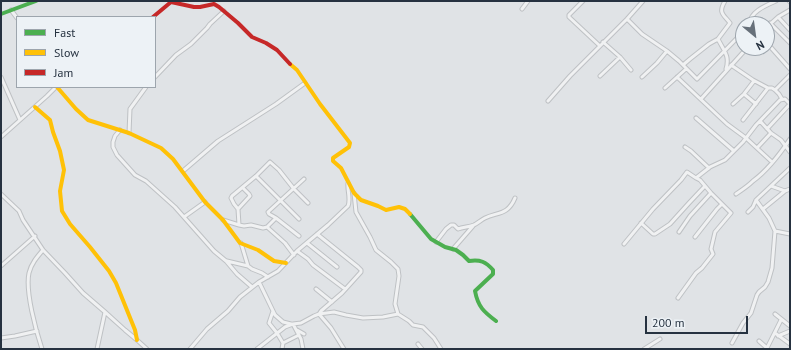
<!DOCTYPE html>
<style>
body{margin:0}
#map{position:relative;width:791px;height:350px;overflow:hidden;background:#e0e3e6;font-family:"PT Sans",sans-serif}
canvas{display:block}
.frame{position:absolute;inset:0;border:2px solid #263240;pointer-events:none}
.legend{position:absolute;left:16px;top:16px;width:140px;height:72px;box-sizing:border-box;background:#edf2f6;border:1px solid #9da5ad;margin:0;padding:5px 7px;list-style:none;font-size:12px;color:#263240}
.legend li{display:flex;align-items:center;gap:8px;height:20px}
.legend b{width:20px;border:1px solid #9da5ad}
.north{position:absolute;left:735px;top:16px;width:40px;height:40px;box-sizing:border-box;background:#edf2f6;border:1px solid #9da5ad;border-radius:50%;rotate:151deg;font-size:11px;font-weight:700;line-height:16px;text-align:center;color:#263240}
.north::after{content:'';display:block;margin:auto;width:14px;height:18px;background:#67707a;clip-path:polygon(50% 0,100% 100%,50% 72%,0 100%)}
.scale{position:absolute;left:645px;top:316px;width:103px;height:18px;box-sizing:border-box;border:2px solid #263240;border-top:0;padding-left:5px;font-size:12px;line-height:14px;white-space:nowrap;color:#263240;-webkit-text-stroke:3px #edf2f6;paint-order:stroke}
</style>
<div id="map">
<canvas width="791" height="350"></canvas>
<div class="frame"></div>
<ul class="legend">
<li><b style="height:5px;background:#4caf50"></b>Fast</li>
<li><b style="height:5px;background:#ffc107"></b>Slow</li>
<li><b style="height:5px;background:#c62828"></b>Jam</li>
</ul>
<div class="north">N</div>
<div class="scale">200 m</div>
</div>
<script>
const ctx = document.querySelector('canvas').getContext('2d');
ctx.lineJoin = 'round';
function stroke(path, color, width, dash) {
  ctx.strokeStyle = color;
  ctx.lineWidth = width;
  ctx.lineCap = dash ? 'butt' : 'round';
  ctx.setLineDash(dash || []);
  ctx.stroke(path);
}
const street = new Path2D(`
 M583 1 569 15V17L600 46
 M789 1 790 2
 M522 9 528 1
 M11 10 17 18
 M778 17 790 30
 M627 19 642 34 667 51 679 61 697 79 743 32
 M770 23 790 43
 M750 24C749 12 767 5 776 1
 M755 24H762
 M767 27 778 17 790 10
 M718 39C724 51 730 56 726 69
 M603 42 620 57 631 70
 M767 43 790 69
 M683 65 690 59 709 44 718 39 730 23C723 14 718 13 725 1
 M731 65 753 80 768 88H772L775 90 779 94 782 99
 M600 76 620 57
 M1 77 20 120
 M155 77 176 55 191 44 207 28 210 24 224 11
 M642 77 657 63 667 51
 M677 77 727 124 746 138 772 162
 M665 88 686 69
 M775 90 790 75
 M744 94 756 104
 M701 99 747 48
 M548 101 570 76 627 19 643 1
 M733 104 744 94 754 81
 M696 118 734 151
 M743 120 768 88
 M760 121 771 133 781 140 790 152
 M767 129 790 104
 M120 130 115 136 113 142V147L117 155 135 175 146 181 175 207 214 251 226 261 237 274 252 287
 M129 133 130 109 146 87
 M1 137 47 96 56 87
 M685 147 691 151 709 168
 M757 148 771 133
 M183 171 218 141 276 104 305 83
 M256 176 299 219
 M771 186 785 191
 M354 193 356 212 370 237 376 250 391 262 398 269 399 276 395 304 398 314
 M1 194 19 211 23 220 43 250 65 273 83 293 105 312 125 330 137 340 147 349
 M736 194C742 190 748 186 753 181 768 170 780 154 790 139
 M238 209 250 196 249 194 243 188
 M763 209 785 191 790 189
 M748 212 753 207 756 200 790 168
 M184 217 205 202
 M276 218 299 236
 M223 220 239 225 244 226 251 225 263 228 267 227 285 243 294 255
 M641 223 653 234H655L670 224 689 203 705 186
 M239 225 238 209 234 204 231 198 232 196 256 176 270 162 279 170 294 189 308 203
 M267 227 276 218 269 214 268 212 304 179
 M775 231 790 234
 M679 232 690 216 711 193
 M317 234 358 267 361 270V272L342 293 321 311 319 314 331 328 344 349
 M695 237 717 209 722 204
 M436 242 446 229 451 225H454L458 229C463 227 469 227 474 225 478 223 481 220 485 218 498 212 508 215 515 198
 M241 243 248 266
 M307 243 337 267
 M624 244 653 209 681 180 687 172 696 178 710 167 725 160 743 142 756 125 780 100 785 99 790 104
 M453 249 473 226
 M297 251 308 259 313 265 345 289
 M227 261 248 266 252 269 262 273 268 277
 M1 266 35 236
 M259 282 275 315 283 322 291 324
 M316 289 332 302
 M678 298 696 273 702 268 713 254 711 249 715 232 731 213 711 193 700 180 696 178
 M273 311 269 323 277 333
 M775 314 790 326
 M293 324 301 339 303 349
 M297 330 304 334
 M277 333 283 343 282 349
 M775 333 790 344
 M778 336 790 331
 M1 338 15 336 37 331
 M759 341 767 348
 M283 343 299 335
 M732 343 743 323 751 313 757 295 759 292 765 287 768 282 772 268 775 231 769 218 756 200
 M418 344 422 349
 M767 348 781 320
 M42 349C36 331 25 291 29 273 31 264 37 257 43 250
 M97 349 105 312
 M190 349 207 329 228 311 240 297 259 282 278 271 297 251 328 225 348 206C351 199 347 190 348 183
 M257 349 285 327 293 324 301 323 314 316 319 314 334 312 346 315 363 318 383 317 398 314 409 321 413 325 423 327 434 338 441 349
 M644 349 660 339`);
stroke(street, '#bec1c4', 5);
stroke(street, '#f0f1f2', 3);
stroke(new Path2D(`
 M1 14 36 1
 M410 214 431 239 445 247 456 250 463 255 469 261C480 259 486 262 493 270V274L475 291C478 307 484 312 496 321`), '#4caf50', 4);
stroke(new Path2D(`
 M290 64 297 70 320 104 350 143 349 147 333 158V161L341 168 354 193 361 200 378 206 386 210 399 207 405 209 410 214
 M57 87 76 109 88 120 129 133 161 148 173 159 205 202 223 220 240 243 258 250 274 261 286 263
 M35 107 50 120 53 132 60 151 64 170 60 191 62 211 70 224 90 247 109 271 116 283 135 330 137 340`), '#ffc107', 4);
stroke(new Path2D(`
 M153 17 171 2 194 7H200L214 4 219 7 238 23 252 37 266 43 277 50 290 64`), '#c62828', 4);
</script>
